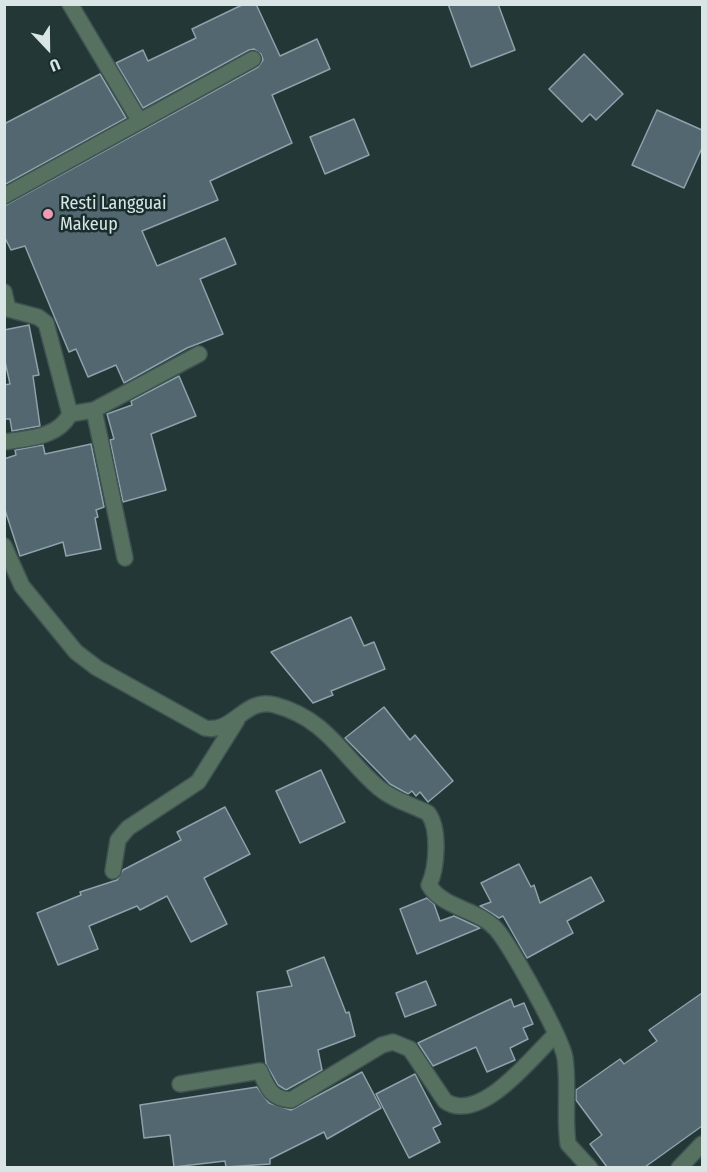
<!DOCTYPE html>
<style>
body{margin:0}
#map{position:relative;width:707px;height:1172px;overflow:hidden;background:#223736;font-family:"Fira Sans Condensed",sans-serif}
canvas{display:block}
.frame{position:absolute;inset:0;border:6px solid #d8e5e4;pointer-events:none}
.north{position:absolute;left:18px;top:18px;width:60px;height:60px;-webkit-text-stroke:4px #182d2c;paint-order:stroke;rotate:158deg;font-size:16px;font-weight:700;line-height:24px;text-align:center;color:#d8e5e4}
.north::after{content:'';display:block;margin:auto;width:21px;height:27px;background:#d8e5e4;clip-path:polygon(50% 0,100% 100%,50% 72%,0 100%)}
</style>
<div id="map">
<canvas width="707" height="1172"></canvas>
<div class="frame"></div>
<div class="north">U</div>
</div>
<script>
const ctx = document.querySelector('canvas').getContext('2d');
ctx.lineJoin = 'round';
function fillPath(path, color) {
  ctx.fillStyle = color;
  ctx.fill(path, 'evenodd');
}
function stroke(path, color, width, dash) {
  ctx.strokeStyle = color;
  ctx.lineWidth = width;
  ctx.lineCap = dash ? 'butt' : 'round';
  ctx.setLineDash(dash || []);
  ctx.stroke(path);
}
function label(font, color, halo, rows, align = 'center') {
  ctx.font = font + ' "Fira Sans Condensed",sans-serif';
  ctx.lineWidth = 5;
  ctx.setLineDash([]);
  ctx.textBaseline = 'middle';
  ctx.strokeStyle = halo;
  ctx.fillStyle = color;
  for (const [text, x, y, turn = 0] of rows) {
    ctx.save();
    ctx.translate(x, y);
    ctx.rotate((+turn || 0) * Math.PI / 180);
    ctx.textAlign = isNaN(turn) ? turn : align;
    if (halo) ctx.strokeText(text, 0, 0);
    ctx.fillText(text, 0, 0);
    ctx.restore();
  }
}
const building = new Path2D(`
 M244 4H256L280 56 317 39 330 69 272 95 292 143 210 181 218 200 142 231 157 266 225 238 236 264 200 279 223 334 187 348 124 383 116 365 88 377 76 349 69 352 25 246 11 250 4 236V206L258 67 263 60 261 54 254 49 249 50 143 108 116 63 143 50 148 61 196 38 192 29Z
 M448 4H498L515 50 471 67Z
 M584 54 623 94 596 120 590 114 582 122 549 89Z
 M100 74 126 118 4 185V124Z
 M657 110 702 130V148L684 188 632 165Z
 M354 119 369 155 325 174 310 137Z
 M29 325 39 375 33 376 40 426 12 431 10 419H4V385L10 384 4 357V330Z
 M179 376 196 416 151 434 166 490 123 502 110 440 114 439 107 414 132 405 131 401Z
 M91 444 104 507 96 510 98 517 95 518 101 549 66 556 63 542 20 556 4 507V459L16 455 15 450 43 445 45 454Z
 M351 617 364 646 374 642 385 669 331 691 333 695 313 703 271 652Z
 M384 707 410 740 415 735 453 781 428 802 420 792 416 796 412 791 408 794 390 784 345 738Z
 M321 770 345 822 300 843 276 791Z
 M225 807 250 854 204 878 227 924 191 942 167 896 140 910 137 906 89 926 98 949 58 965 37 913 81 895 80 892 117 880 123 870 181 840 177 832Z
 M519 864 531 887 534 885 540 903 591 877 604 901 567 921 573 933 527 958 503 916 499 918 480 906 491 902 481 883Z
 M427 898 434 904 440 921 454 916 480 928 417 954 400 909Z
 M324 957 346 1013 349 1012 355 1036 318 1050 322 1070 286 1090 278 1085 266 1064 257 992 292 986 287 971Z
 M426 981 436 1005 405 1017 396 993Z
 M702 993V1126L645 1167H607L590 1144 602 1135 576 1100V1090L620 1059 624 1064 657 1041 649 1030Z
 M511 999 514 1007 524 1003 533 1024 523 1028 528 1039 510 1048 515 1060 487 1072 476 1047 433 1066 418 1043Z
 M362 1072 381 1108 327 1139 324 1132 270 1159V1164L226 1167 225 1161 174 1167 170 1135 144 1138 140 1105 257 1087 269 1103 291 1110Z
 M415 1074 441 1124 433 1128 440 1142 409 1158 376 1094Z`);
fillPath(building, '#536770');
stroke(building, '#8da2ab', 1.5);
const minor = new Path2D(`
 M70 4 139 120
 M4 196 253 59
 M4 292 8 309 38 317 46 323 70 414C58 438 28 438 4 442
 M94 410 125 558
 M70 414 94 410 199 354
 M4 546 22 586 76 652 97 668 205 728C234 734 245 696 275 705 327 719 342 756 379 788 393 800 412 805 428 813 440 829 437 868 429 885 442 908 478 909 496 929 510 945 562 1038 565 1058 569 1087 564 1116 568 1144L590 1168
 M113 871 118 840 128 828 198 782 237 720
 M180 1084 260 1071C267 1087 271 1099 291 1100L382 1045 393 1042 410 1049 445 1101C480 1125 532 1057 556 1034
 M679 1168 702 1144`);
stroke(minor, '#3f5352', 18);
stroke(minor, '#577161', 15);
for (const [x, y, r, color] of [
 [48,214,6,"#f09ab6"]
]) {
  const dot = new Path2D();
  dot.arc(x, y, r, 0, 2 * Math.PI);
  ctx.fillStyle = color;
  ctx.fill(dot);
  stroke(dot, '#182d2c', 2);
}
label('18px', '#d8e5e4', '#182d2c', [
 ["Resti Langguai",60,204],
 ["Makeup",60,225]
], 'left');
</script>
